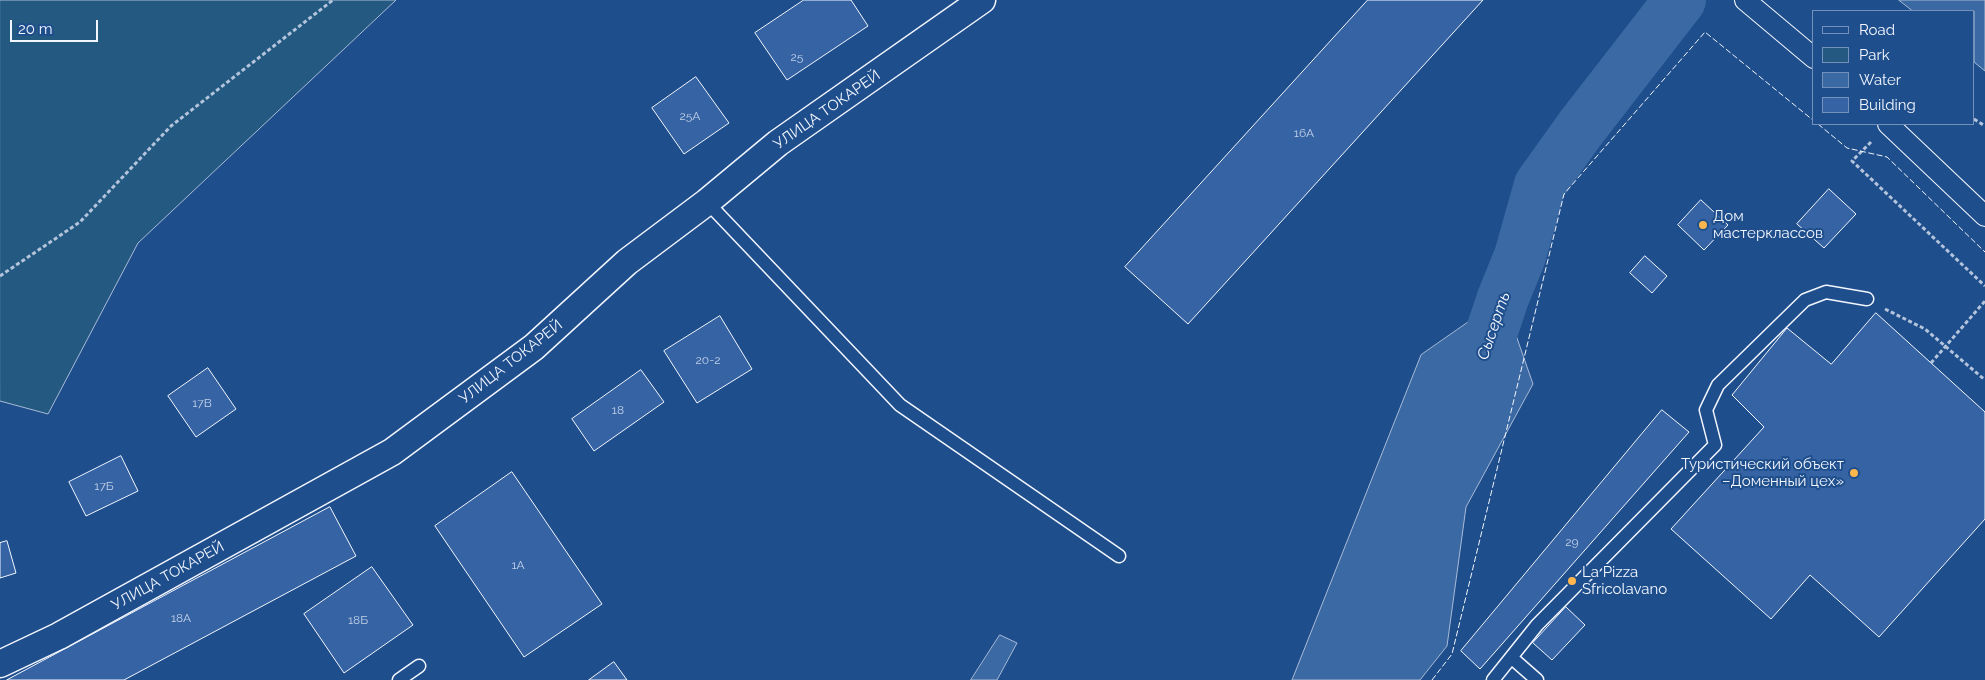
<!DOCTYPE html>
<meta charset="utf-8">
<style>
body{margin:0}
#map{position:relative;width:1985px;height:680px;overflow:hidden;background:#1f4e8c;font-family:Raleway,sans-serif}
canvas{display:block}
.legend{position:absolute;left:1812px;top:10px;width:162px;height:115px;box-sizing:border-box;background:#1f4e8c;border:1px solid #7391ba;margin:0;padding:6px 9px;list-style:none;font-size:15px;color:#f2f6ff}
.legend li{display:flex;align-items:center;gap:10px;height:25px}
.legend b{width:25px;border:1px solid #7391ba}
.scale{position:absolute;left:10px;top:20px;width:88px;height:22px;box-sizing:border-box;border:2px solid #f2f6ff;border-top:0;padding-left:6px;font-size:15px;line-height:18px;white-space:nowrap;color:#f2f6ff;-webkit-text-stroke:4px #1f4e8c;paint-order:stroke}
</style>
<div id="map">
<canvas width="1985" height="680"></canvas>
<ul class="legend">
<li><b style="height:6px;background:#1f4e8c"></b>Road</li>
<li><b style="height:14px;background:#245a82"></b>Park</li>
<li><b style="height:14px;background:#3b69a3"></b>Water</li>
<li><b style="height:14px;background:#3563a3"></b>Building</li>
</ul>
<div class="scale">20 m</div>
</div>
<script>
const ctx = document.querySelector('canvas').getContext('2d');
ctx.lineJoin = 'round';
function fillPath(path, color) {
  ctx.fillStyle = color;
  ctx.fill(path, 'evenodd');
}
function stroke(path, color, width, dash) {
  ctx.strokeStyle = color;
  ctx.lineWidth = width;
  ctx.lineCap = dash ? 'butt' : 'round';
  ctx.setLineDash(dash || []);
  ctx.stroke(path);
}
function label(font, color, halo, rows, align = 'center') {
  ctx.font = font + ' Raleway,sans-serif';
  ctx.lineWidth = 4;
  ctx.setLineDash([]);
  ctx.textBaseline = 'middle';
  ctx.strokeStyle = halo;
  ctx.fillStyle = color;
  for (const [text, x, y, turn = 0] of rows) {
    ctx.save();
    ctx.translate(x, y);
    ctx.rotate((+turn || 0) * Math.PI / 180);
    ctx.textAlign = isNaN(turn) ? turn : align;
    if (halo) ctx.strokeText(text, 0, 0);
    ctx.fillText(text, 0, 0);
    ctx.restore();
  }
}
const green = new Path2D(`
 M0 0H396L138 243 48 414 0 401Z`);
fillPath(green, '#245a82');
stroke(green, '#a8bbd7', 1);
const water = new Path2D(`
 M1899 0H1985V71L1974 62V11H1913Z
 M1503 298 1533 384 1466 507 1447 646 1420 680H1292L1421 355Z
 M1000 635 1017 643 997 680H971Z`);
fillPath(water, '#3b69a3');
stroke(water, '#a8bbd7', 1);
stroke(new Path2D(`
 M1480 367 1503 298 1520 256 1540 185 1580 129 1680 0`), '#3b69a3', 52);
const building = new Path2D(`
 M804 0H851L868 26 787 80 755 33Z
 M1368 0H1483L1188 324 1125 267Z
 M696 77 729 123 684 154 652 108Z
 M1829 189 1856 214 1824 248 1797 224Z
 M1701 200 1728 225 1704 250 1678 225Z
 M1645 256 1667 276 1652 293 1630 273Z
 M1876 313 1985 412V519L1879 637 1810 575 1771 619 1671 529 1764 427 1732 395 1787 328 1831 364Z
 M720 316 752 369 697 403 664 351Z
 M208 368 236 409 196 437 168 396Z
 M641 370 664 402 594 451 572 419Z
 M1662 410 1689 432 1480 669 1461 651Z
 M121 456 138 491 86 516 69 482Z
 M512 472 602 604 524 657 435 526Z
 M330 507 356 556 124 680H7Z
 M7 541 16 573 0 578V543Z
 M372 567 413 625 344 673 304 614Z
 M1566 607 1585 625 1552 660 1533 643Z
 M614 662 627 680H589Z`);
fillPath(building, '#3563a3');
stroke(building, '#f2f6ff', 1);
const service = new Path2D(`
 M707 202 900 405 1119 556
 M1512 658 1537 680
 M399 680 419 666
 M1493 680 1537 625 1715 445 1706 410 1718 385 1805 300 1826 292 1867 299`);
const pedestrian = new Path2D(`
 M1745 0 1814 58
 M1888 124 1985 216`);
const minor = new Path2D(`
 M0 664 59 636 392 452 534 347 627 262 707 202 778 143 982 0`);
stroke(service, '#f2f6ff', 15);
stroke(pedestrian, '#f2f6ff', 22);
stroke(minor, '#f2f6ff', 29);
stroke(new Path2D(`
 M1974 119 1985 126
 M1871 142 1852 161 1985 286
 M0 276 80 222 171 126 333 0
 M1885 309 1925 329 1985 380`), '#b3c4dc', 3, [4, 2.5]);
stroke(service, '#1f4e8c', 12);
stroke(pedestrian, '#1f4e8c', 20);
stroke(minor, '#1f4e8c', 26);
stroke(new Path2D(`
 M1931 363 1985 301`), '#b3c4dc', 3, [4, 2.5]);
stroke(new Path2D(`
 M1818 124 1847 148 1887 157 1985 252
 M1432 680 1452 654 1564 194 1705 32 1814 121`), '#f2f6ff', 1, [6, 2.5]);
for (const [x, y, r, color] of [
 [1703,225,5,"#ffb74d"],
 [1854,473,5,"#ffb74d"],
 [1572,581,5,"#ffb74d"]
]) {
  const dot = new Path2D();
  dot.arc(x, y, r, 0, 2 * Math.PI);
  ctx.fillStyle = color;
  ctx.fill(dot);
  stroke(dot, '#1f4e8c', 2);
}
label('12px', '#c3d1e8', null, [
 ["25",797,57],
 ["25А",690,116],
 ["16А",1304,133],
 ["20-2",708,360],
 ["17В",202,403],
 ["18",618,410],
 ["17Б",104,486],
 ["29",1572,542],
 ["1А",518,565],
 ["18А",181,618],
 ["18Б",358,620]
]);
label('15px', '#f2f6ff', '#1f4e8c', [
 ["УЛИЦА ТОКАРЕЙ",827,110,-35],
 ["УЛИЦА ТОКАРЕЙ",511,362,-38],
 ["УЛИЦА ТОКАРЕЙ",168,576,-29]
]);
label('15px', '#f2f6ff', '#1f4e8c', [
 ["Дом",1713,216],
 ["мастерклассов",1713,233],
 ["Туристический объект",1844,464,"right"],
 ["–Доменный цех»",1844,481,"right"],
 ["La Pizza",1582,572],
 ["Sfricolavano",1582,589]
], 'left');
label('italic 16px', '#f2f6ff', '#1f4e8c', [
 ["Сысерть",1494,326,-71]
]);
</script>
